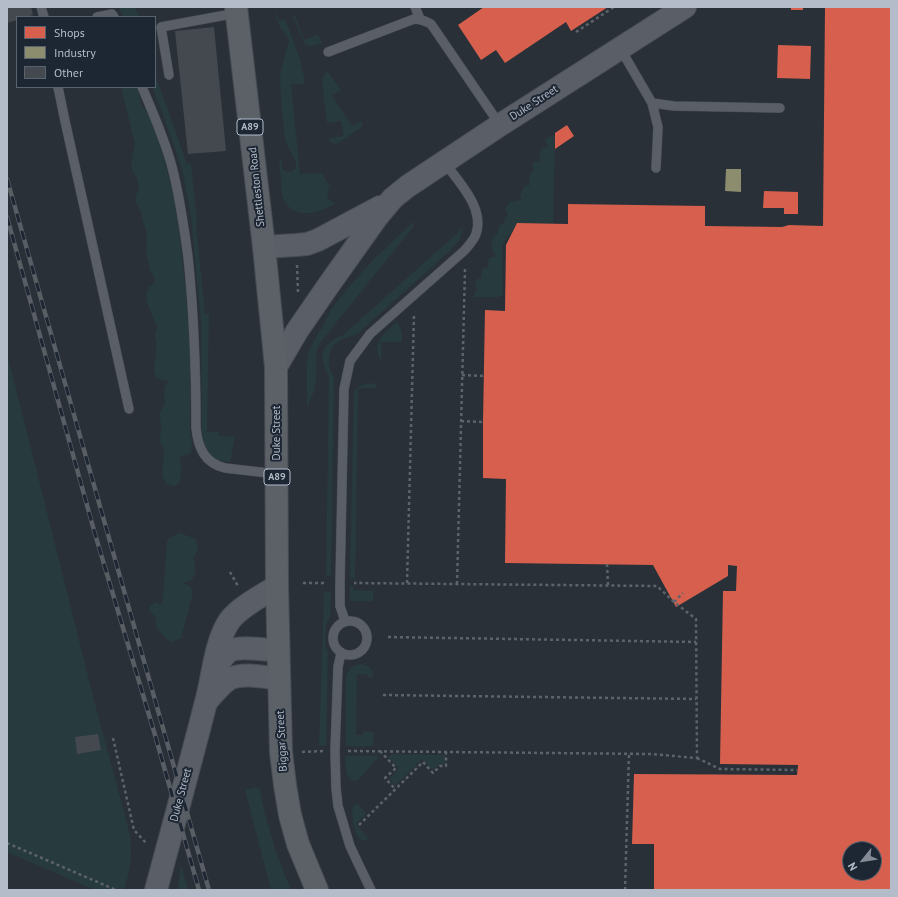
<!DOCTYPE html>
<style>
body{margin:0}
#map{position:relative;width:898px;height:897px;overflow:hidden;background:#2a3038;font-family:"PT Sans",sans-serif}
canvas{display:block}
.frame{position:absolute;inset:0;border:8px solid #b4bcc9;pointer-events:none}
.legend{position:absolute;left:16px;top:16px;width:140px;height:72px;box-sizing:border-box;background:#1d2633;border:1px solid #59626f;margin:0;padding:5px 7px;list-style:none;font-size:12px;color:#b4bcc9}
.legend li{display:flex;align-items:center;gap:8px;height:20px}
.legend b{width:20px;border:1px solid #59626f}
.north{position:absolute;left:842px;top:841px;width:40px;height:40px;box-sizing:border-box;background:#1d2633;border:1px solid #59626f;border-radius:50%;rotate:240deg;font-size:11px;font-weight:700;line-height:16px;text-align:center;color:#b4bcc9}
.north::after{content:'';display:block;margin:auto;width:14px;height:18px;background:#848b96;clip-path:polygon(50% 0,100% 100%,50% 72%,0 100%)}
</style>
<div id="map">
<canvas width="898" height="897"></canvas>
<div class="frame"></div>
<ul class="legend">
<li><b style="height:11px;background:#d6604d"></b>Shops</li>
<li><b style="height:11px;background:#8c8c6e"></b>Industry</li>
<li><b style="height:11px;background:#444950"></b>Other</li>
</ul>
<div class="north">N</div>
</div>
<script>
const ctx = document.querySelector('canvas').getContext('2d');
ctx.lineJoin = 'round';
function fillPath(path, color) {
  ctx.fillStyle = color;
  ctx.fill(path, 'evenodd');
}
function stroke(path, color, width, dash) {
  ctx.strokeStyle = color;
  ctx.lineWidth = width;
  ctx.lineCap = dash ? 'butt' : 'round';
  ctx.setLineDash(dash || []);
  ctx.stroke(path);
}
function label(font, color, halo, rows, align = 'center') {
  ctx.font = font + ' "PT Sans",sans-serif';
  ctx.lineWidth = 4;
  ctx.setLineDash([]);
  ctx.textBaseline = 'middle';
  ctx.strokeStyle = halo;
  ctx.fillStyle = color;
  for (const [text, x, y, turn = 0] of rows) {
    ctx.save();
    ctx.translate(x, y);
    ctx.rotate((+turn || 0) * Math.PI / 180);
    ctx.textAlign = isNaN(turn) ? turn : align;
    if (halo) ctx.strokeText(text, 0, 0);
    ctx.fillText(text, 0, 0);
    ctx.restore();
  }
}
fillPath(new Path2D(`
 M119 7H135L139 17H123Z
 M274 7 279 21 285 19C293 40 302 61 305 83L291 85 300 174 322 173 330 187 328 190 327 196C330 200 332 204 337 202 319 214 290 222 282 195L279 157 283 161 281 165 283 170C288 173 292 173 296 168V162L288 147 285 139 281 100 280 75 289 40C287 35 284 33 281 29 277 23 276 14 274 7Z
 M293 16H295L304 40 318 35 322 43C315 45 310 48 304 43Z
 M328 72 341 90 332 96 352 126 361 121 363 124 362 127 338 143 334 144 330 142 329 138 344 136 341 121 327 123 322 82 324 74Z
 M155 74 187 164H191L197 221 196 232 198 244 205 314H209L207 432H219V436L235 437 230 462C226 462 221 461 218 460 206 455 203 441 202 430L201 321 191 216 182 169 161 109 152 87H155Z
 M121 87H137L142 106 149 115 154 126 167 170 173 194 178 224 186 291 190 350V435L192 445 191 453 179 457C182 467 182 474 179 484L174 486 166 483 162 476 164 450 160 441 161 424 159 415 161 410 165 404 164 388 168 381 161 380 156 377 154 370 157 344 155 334 157 327 151 313 148 305 146 296 149 287 155 283 154 276 150 271 146 252 147 233 143 221 141 212 137 205 135 198 139 188 137 178 133 173 131 164 135 144Z
 M555 133 553 224 517 223 502 245 503 294 499 297H474V293L478 289C475 286 475 283 477 279L481 278C481 274 481 271 484 268H487L488 266 489 258 496 256C491 250 491 244 493 236L498 233C498 227 499 224 505 222L504 219 508 215 505 208 510 202 519 200 522 201 520 196C522 190 523 186 530 185 529 178 528 174 534 170L533 167V163L537 161 540 162V151L543 148 548 147 545 140 547 138 554 136Z
 M414 221 413 227 320 343 316 353V377L314 391 307 409V362L309 350 334 305 354 281 374 259Z
 M463 228 460 239 451 250 357 334C353 336 347 337 342 339 331 345 326 358 330 369 331 372 333 375 334 378L331 575 326 576 329 377C318 355 320 345 343 335Z
 M397 322 402 331V342H381V360H384L381 361C371 342 384 334 397 322Z
 M7 353 93 696 128 827C134 852 131 866 124 890H95L7 852Z
 M369 383 376 384 377 388H358L355 578H350L354 394C355 386 362 385 369 383Z
 M180 533 196 539 198 550 193 558C196 565 198 577 189 581 187 582 185 582 182 583L190 586 193 593 181 638 171 642C164 636 153 628 156 617L149 611 150 606 156 602 161 605 163 597 167 541 171 537Z
 M350 586H353V590L373 591V601H350Z
 M324 592H331L330 616 326 626 325 634V642L328 655 326 746H319Z
 M361 664C369 665 374 669 373 677H368L367 674H357L356 735H363V732H374L373 746H346V678C348 669 352 665 361 664Z
 M391 754 445 755V764H440L433 770 422 759 395 786 389 779 399 768 388 757Z
 M345 756H376L379 757 358 780 354 781C344 777 346 765 345 756Z
 M259 787C266 822 277 857 291 890H271L245 790Z
 M357 803 366 813 356 824 368 838 367 840C364 840 362 841 360 839 355 835 350 813 353 807 354 804 355 805 357 803Z
 M181 866 188 890H178Z`), '#273a3e');
fillPath(new Path2D(`
 M484 7H608L571 31 566 22 505 63 496 50 481 60 458 25Z
 M791 7H803V10H791Z
 M825 7H891V890H654V844H632L634 774 797 775 798 765 720 764 723 591H736L737 566 728 565V576L676 607 653 565 505 563 506 479 483 478V422L485 310 505 311 506 245 517 223 568 224V204L705 206V226L782 227 789 225 823 226ZM850 849H874V873H850Z
 M778 45 811 46 810 79 777 78Z
 M567 125 574 136 555 149V133Z
 M764 191 798 192V214H784V208H763Z`), '#d6604d');
fillPath(new Path2D(`
 M726 169H741V192L725 191Z`), '#8c8c6e');
fillPath(new Path2D(`
 M7 7H31L33 15 26 17H17V20L7 23Z
 M214 27 226 151 188 154 175 31Z
 M98 734 101 750 77 754 75 737Z`), '#444950');
const service = new Path2D(`
 M41 7 44 17
 M415 7 420 19
 M97 17 112 14 114 17
 M620 48 652 103 658 127 656 168
 M328 52 414 19C421 19 425 21 431 24L500 125
 M169 75 161 27 237 13
 M58 87 65 121 129 409
 M142 87C153 113 165 140 172 167 180 197 184 227 188 257 194 314 196 370 196 428 198 447 204 463 225 468L277 474
 M652 103 674 106 780 108
 M333 638a17 17 0 1 1 34 0a17 17 0 1 1-34 0Z
 M345 621 340 606V582L344 389 350 361 370 334 465 250C469 245 474 240 476 234 485 208 458 181 444 162
 M341 653 338 667 335 751 336 788 338 806 350 846 357 861 371 890`);
const tertiary = new Path2D(`
 M264 247 296 245 307 244 318 240 380 207
 M276 367 297 331 328 286 377 217 393 198 408 186 500 125 685 7
 M214 669C218 664 222 657 228 652 238 645 266 650 278 651
 M207 701C213 694 221 684 229 679 243 672 264 677 279 679
 M156 890C173 827 190 765 206 702 213 677 215 641 230 620 241 606 262 596 277 586`);
const primary = new Path2D(`
 M236 7 264 247 276 367 277 586 281 752 285 785 290 815 298 844 317 890`);
stroke(service, '#484c53', 10);
stroke(tertiary, '#484c53', 24);
stroke(primary, '#484c55', 24);
stroke(new Path2D(`
 M576 32 614 7
 M297 265 298 292
 M462 375 484 376
 M461 421 483 422
 M607 564 608 585
 M230 572 238 586
 M303 583H327
 M407 583 414 314
 M457 584 465 269
 M674 602 683 593
 M388 637 696 642
 M383 695 696 699
 M113 738 134 830 147 844
 M348 751 650 754 697 758 696 619 674 602 657 586 354 583
 M380 751 396 768 385 778 395 789
 M302 752 323 751
 M697 758 720 769 797 770
 M359 825 423 762 433 773 440 766H446V752
 M7 843 116 890
 M625 890 629 753`), '#5d636a', 2.5, [3, 3]);
stroke(service, '#5a5e66', 9);
stroke(tertiary, '#5a5e66', 22);
stroke(primary, '#5c6168', 22);
const rail = new Path2D(`
 M7 179 209 890
 M7 217 95 534 155 735 199 890`);
stroke(rail, '#595d64', 4.5);
stroke(rail, '#1d2633', 3, [9]);
for (const [x, y, w] of [
 [250,127,26],
 [277,477,26]
]) {
  const box = new Path2D();
  box.roundRect(x - w / 2, y - 8, w, 16, 3);
  ctx.fillStyle = '#1d2633';
  ctx.fill(box);
  stroke(box, '#b4bcc9', 1);
}
label('bold 10px', '#b4bcc9', null, [
 ["A89",250,127],
 ["A89",277,477]
]);
label('11px', '#b4bcc9', '#1d2633', [
 ["Duke Street",534,103,-33],
 ["Shettleston Road",257,187,-96],
 ["Duke Street",277,433,-90],
 ["Biggar Street",282,741,-93],
 ["Duke Street",181,795,-75]
]);
</script>
